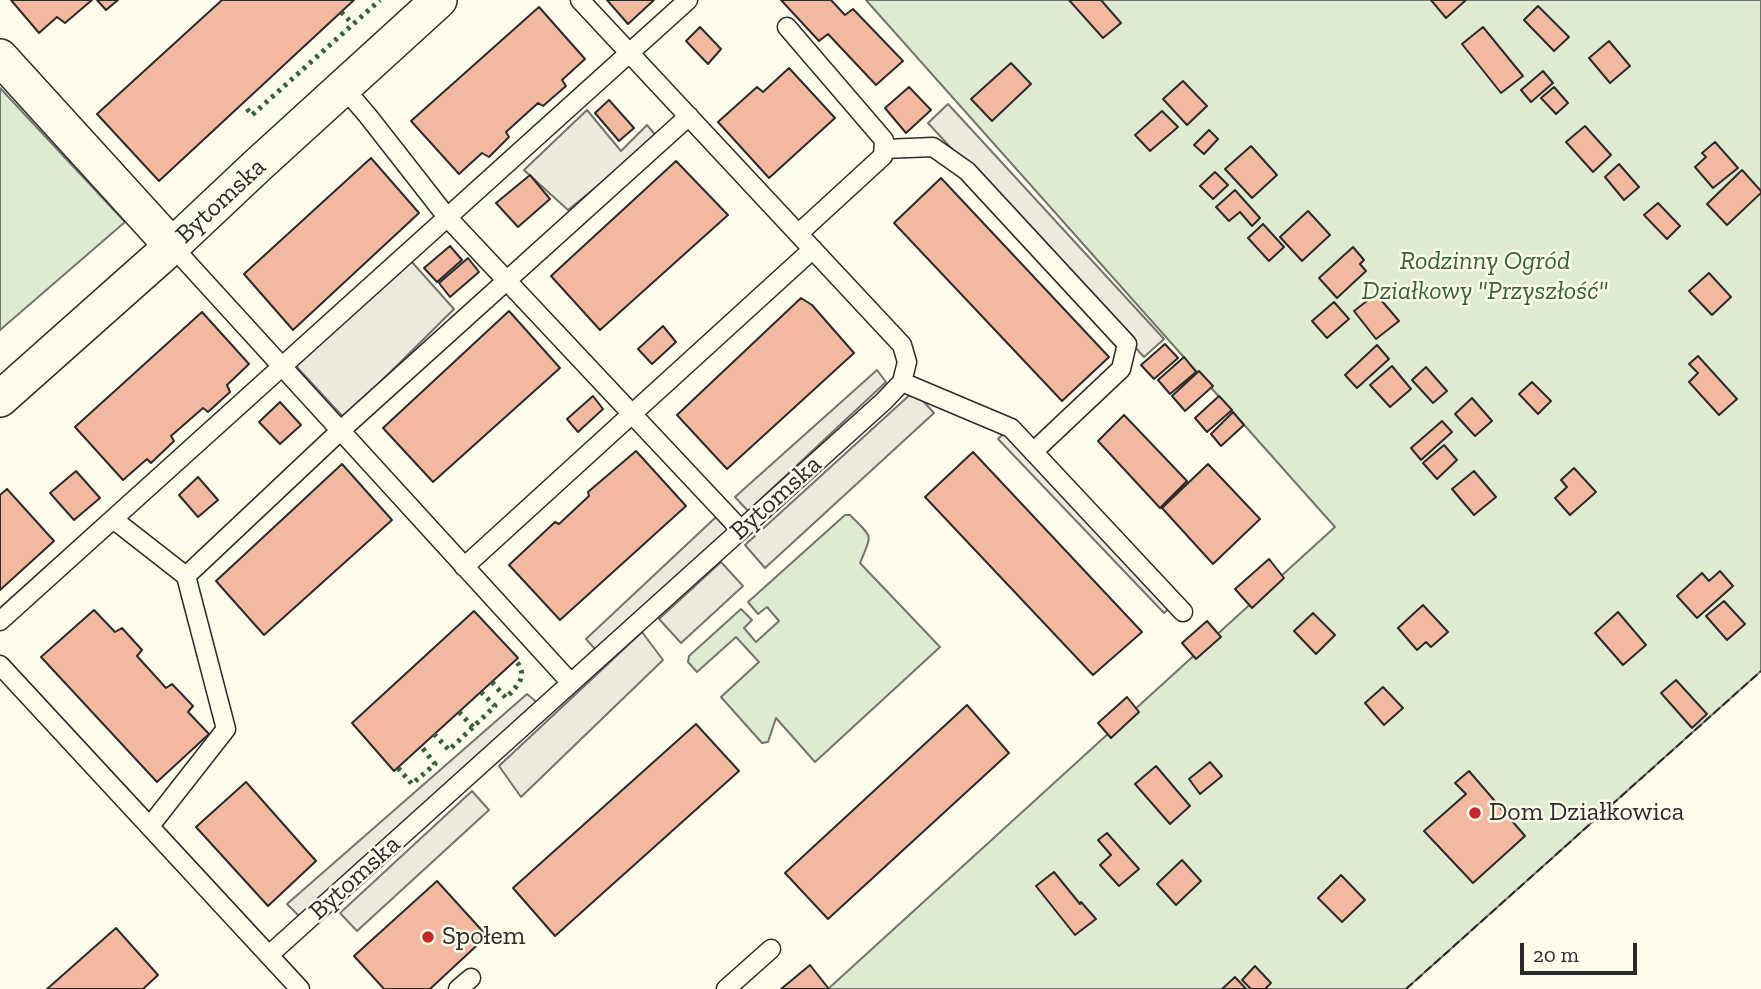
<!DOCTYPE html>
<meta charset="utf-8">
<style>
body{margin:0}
#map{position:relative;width:1761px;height:989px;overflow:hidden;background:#fdfbea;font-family:"Zilla Slab",serif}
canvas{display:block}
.scale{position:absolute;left:1520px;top:943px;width:117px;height:32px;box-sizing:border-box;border:4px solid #2b2b2b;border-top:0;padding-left:9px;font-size:21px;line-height:24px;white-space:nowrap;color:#2b2b2b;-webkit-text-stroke:5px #fdfbea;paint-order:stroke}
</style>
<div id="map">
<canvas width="1761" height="989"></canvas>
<div class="scale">20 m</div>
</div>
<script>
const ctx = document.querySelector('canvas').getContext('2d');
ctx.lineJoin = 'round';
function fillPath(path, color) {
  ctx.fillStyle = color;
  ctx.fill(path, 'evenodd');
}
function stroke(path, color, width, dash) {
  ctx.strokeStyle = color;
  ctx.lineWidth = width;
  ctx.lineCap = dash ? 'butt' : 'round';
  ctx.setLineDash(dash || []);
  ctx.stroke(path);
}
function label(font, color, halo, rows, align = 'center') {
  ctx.font = font + ' "Zilla Slab",serif';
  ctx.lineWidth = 5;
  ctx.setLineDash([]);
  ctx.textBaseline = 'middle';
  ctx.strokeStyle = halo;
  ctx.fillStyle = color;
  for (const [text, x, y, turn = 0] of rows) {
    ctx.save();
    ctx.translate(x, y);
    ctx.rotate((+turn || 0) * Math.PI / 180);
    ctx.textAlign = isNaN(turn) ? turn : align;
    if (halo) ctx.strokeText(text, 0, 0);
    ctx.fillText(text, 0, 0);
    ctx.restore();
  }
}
const green = new Path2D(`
 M866 0H1761V671L1406 989H828L1335 527Z
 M0 88 125 222 0 330Z
 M845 515H850C873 539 873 532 860 563L940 647 815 762 776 718 768 742 762 743 721 697 759 662 736 637 697 672 688 662 689 656 741 609 752 620 744 628 756 642 779 621 767 607 758 614 748 602Z`);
fillPath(green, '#deebd1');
stroke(green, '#74746e', 2);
const parking = new Path2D(`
 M948 104 1164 339 1144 357 928 123Z
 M587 110 621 151 647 125 657 137 568 210 524 170Z
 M411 261 454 309 344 418 295 365Z
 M877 370 886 382 748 511 735 497Z
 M914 391 934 413 765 568 745 545Z
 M1007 430 1173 605 1164 613 998 439Z
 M716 517 729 531 595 649 586 639Z
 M721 562 743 586 681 643 659 619Z
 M642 632 663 660 521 797 499 766Z
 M527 694 539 704 301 918 287 904Z
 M472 791 489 810 357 931 340 913Z`);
fillPath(parking, '#eceadb');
stroke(parking, '#74746e', 2);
const building = new Path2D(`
 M11 0H92L65 23 57 17 39 33Z
 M97 0H118L106 10Z
 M222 0H354L159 181 97 114Z
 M607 0H654L628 24Z
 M781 0H831L845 15 853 9 903 61 876 85 828 34 819 41Z
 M1069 0H1101L1121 23 1103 38Z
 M1431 0H1466L1446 18Z
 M1538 6 1569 37 1554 51 1524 20Z
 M539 7 585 59 562 80 566 86 543 106 538 103 506 132 509 137 489 157 482 153 459 174 411 121Z
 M700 27 721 49 708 64 686 41Z
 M1483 27 1523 76 1501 93 1462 44Z
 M1609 41 1630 66 1610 83 1589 58Z
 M1011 63 1031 84 992 121 971 99Z
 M789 68 835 118 769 178 718 122 757 87 763 92Z
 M1543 71 1553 83 1531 102 1521 90Z
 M1183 81 1207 106 1187 125 1163 99Z
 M909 87 931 110 906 133 885 108Z
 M1554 87 1568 103 1556 114 1541 98Z
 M609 100 634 128 619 141 595 113Z
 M1162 111 1178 127 1150 151 1135 135Z
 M1585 126 1611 155 1593 172 1566 142Z
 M1209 130 1218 139 1204 154 1194 145Z
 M1715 142 1738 168 1713 188 1695 167 1706 157 1702 153Z
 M1251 146 1277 175 1252 198 1225 169Z
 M371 158 419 213 293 330 244 274Z
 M676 161 728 215 600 330 551 276Z
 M1619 164 1639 187 1624 200 1605 177Z
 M1742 170 1761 191V193L1727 225 1707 204Z
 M1215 172 1228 185 1213 199 1200 186Z
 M530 175 550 199 518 227 496 203Z
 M941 178 1109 357 1062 401 894 223Z
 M1235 190 1260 218 1252 226 1240 212 1229 221 1216 207Z
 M1658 203 1680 226 1667 239 1644 215Z
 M1308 211 1330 235 1302 261 1280 237Z
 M1263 224 1284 247 1269 261 1248 238Z
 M450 246 462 260 437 282 424 268Z
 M1353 247 1364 260 1360 264 1366 271 1337 298 1319 278Z
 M468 258 479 272 450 297 439 283Z
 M1709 273 1731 297 1712 315 1689 291Z
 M1376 294 1399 321 1376 339 1354 311Z
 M801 298 812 305 854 353 727 469 677 415Z
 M1334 302 1349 319 1327 338 1312 321Z
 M509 311 560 368 433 482 383 428Z
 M202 312 249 364 227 385 230 392 208 412 203 408 171 436 174 441 151 463 147 459 123 480 75 427Z
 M663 326 676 342 652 364 638 349Z
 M1165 344 1178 358 1154 379 1141 365Z
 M1377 345 1389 359 1357 388 1345 375Z
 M1698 356 1737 399 1719 415 1689 382 1698 373 1689 364Z
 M1184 357 1196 372 1170 394 1158 380Z
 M1392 366 1411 389 1390 407 1370 385Z
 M1426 367 1447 391 1433 403 1412 380Z
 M1199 371 1213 386 1185 411 1172 396Z
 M1532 382 1551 401 1538 414 1519 394Z
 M593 396 603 409 578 432 567 419Z
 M1219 396 1232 410 1207 432 1195 418Z
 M1472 398 1492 421 1475 436 1455 414Z
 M280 402 301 425 280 444 259 422Z
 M1233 412 1244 425 1221 446 1211 434Z
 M1124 415 1187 481 1160 508 1098 441Z
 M1442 421 1452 432 1421 460 1411 448Z
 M1444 445 1457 460 1437 479 1423 463Z
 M636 451 686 506 560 620 509 565 555 522 559 524 589 496 588 492Z
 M973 452 1142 632 1093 675 925 497Z
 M342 464 392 520 264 635 216 581Z
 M1208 464 1260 519 1213 564 1162 508Z
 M1574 468 1596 492 1570 515 1555 498 1567 487 1561 480Z
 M76 471 100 498 74 520 50 493Z
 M1474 471 1496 497 1474 515 1452 489Z
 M198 477 218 500 198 517 179 495Z
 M7 489 54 541 0 590V495Z
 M1269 559 1284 578 1252 608 1235 589Z
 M1720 571 1733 586 1697 618 1677 596 1702 573 1709 581Z
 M1724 601 1745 624 1727 640 1706 616Z
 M1423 605 1448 632 1431 647 1426 642 1417 650 1398 628Z
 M94 610 115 632 122 628 142 650 137 656 166 688 172 684 193 706 188 712 209 734 157 782 41 657Z
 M474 611 518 658 394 771 352 723Z
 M1618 612 1646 645 1623 665 1595 633Z
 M1313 613 1335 635 1316 654 1294 631Z
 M1207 621 1221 637 1196 659 1182 643Z
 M1676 680 1707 714 1692 728 1661 693Z
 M1383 687 1403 708 1384 725 1365 703Z
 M1127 697 1139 712 1111 738 1098 723Z
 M967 705 1009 753 828 919 785 873Z
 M696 724 739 771 555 936 513 888Z
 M1210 762 1222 776 1200 794 1189 779Z
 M1156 766 1190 806 1170 824 1135 784Z
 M1469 771 1525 836 1473 883 1424 831 1466 794 1455 783Z
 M246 782 316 861 268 906 196 827Z
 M1107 833 1139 869 1119 886 1100 865 1111 855 1098 840Z
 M1182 860 1201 881 1176 905 1157 884Z
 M1054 872 1080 904 1081 902 1096 919 1075 935 1036 886Z
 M1341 875 1365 900 1342 922 1318 898Z
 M437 881 487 936 430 989H384L354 956Z
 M116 928 158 975 143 989H47Z
 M810 965 829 989H781Z
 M1255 966 1271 983 1266 988 1267 989H1251L1242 980Z
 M1235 977 1246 989H1222Z`);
fillPath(building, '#f2b8a0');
stroke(building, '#2b2b2b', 2);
const lane = new Path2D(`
 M787 27 884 140 883 156 798 234
 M344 88 368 116 447 217 741 530
 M884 149 933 147 967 171 1127 344 1121 369 1033 452
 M172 246 571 683
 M902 382 1011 428 1183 612
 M113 519 688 0
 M464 567 813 249
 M0 621 113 519 186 576 340 431 689 116
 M0 665 300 989
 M150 826 226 729 186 576
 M269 955 884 401 902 382 907 362 902 345 580 0
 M458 989 471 978
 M726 989 771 949`);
const street = new Path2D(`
 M0 57 172 246
 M0 399 172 246 258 165 439 0`);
stroke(lane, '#2b2b2b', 21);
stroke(street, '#2b2b2b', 38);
stroke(lane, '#fdfbea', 18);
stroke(street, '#fdfbea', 35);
stroke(new Path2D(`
 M341 12 353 24
 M247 109 252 115 380 0
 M492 682 506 698C517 686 529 676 516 661
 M459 712 473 727
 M434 734 449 750 495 706 481 692
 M398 768 412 784 435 764 421 746`), '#34623c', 5, [3.5, 5]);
stroke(new Path2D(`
 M1406 989 1761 671`), '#2b2b2b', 2, [9, 3.5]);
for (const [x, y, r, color] of [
 [1475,813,7,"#c62828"],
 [428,937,7,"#c62828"]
]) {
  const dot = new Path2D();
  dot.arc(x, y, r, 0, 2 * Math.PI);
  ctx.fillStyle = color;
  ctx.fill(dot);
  stroke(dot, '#fdfbea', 2.5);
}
label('26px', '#2b2b2b', '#fdfbea', [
 ["Bytomska",221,201,-43],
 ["Bytomska",776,498,-42],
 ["Bytomska",355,878,-42]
]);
label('italic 26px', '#34623c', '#fdfbea', [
 ["Rodzinny Ogród",1485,262],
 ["Działkowy \"Przyszłość\"",1485,292]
]);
label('26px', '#2b2b2b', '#fdfbea', [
 ["Dom Działkowica",1489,813],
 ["Społem",442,937]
], 'left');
</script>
